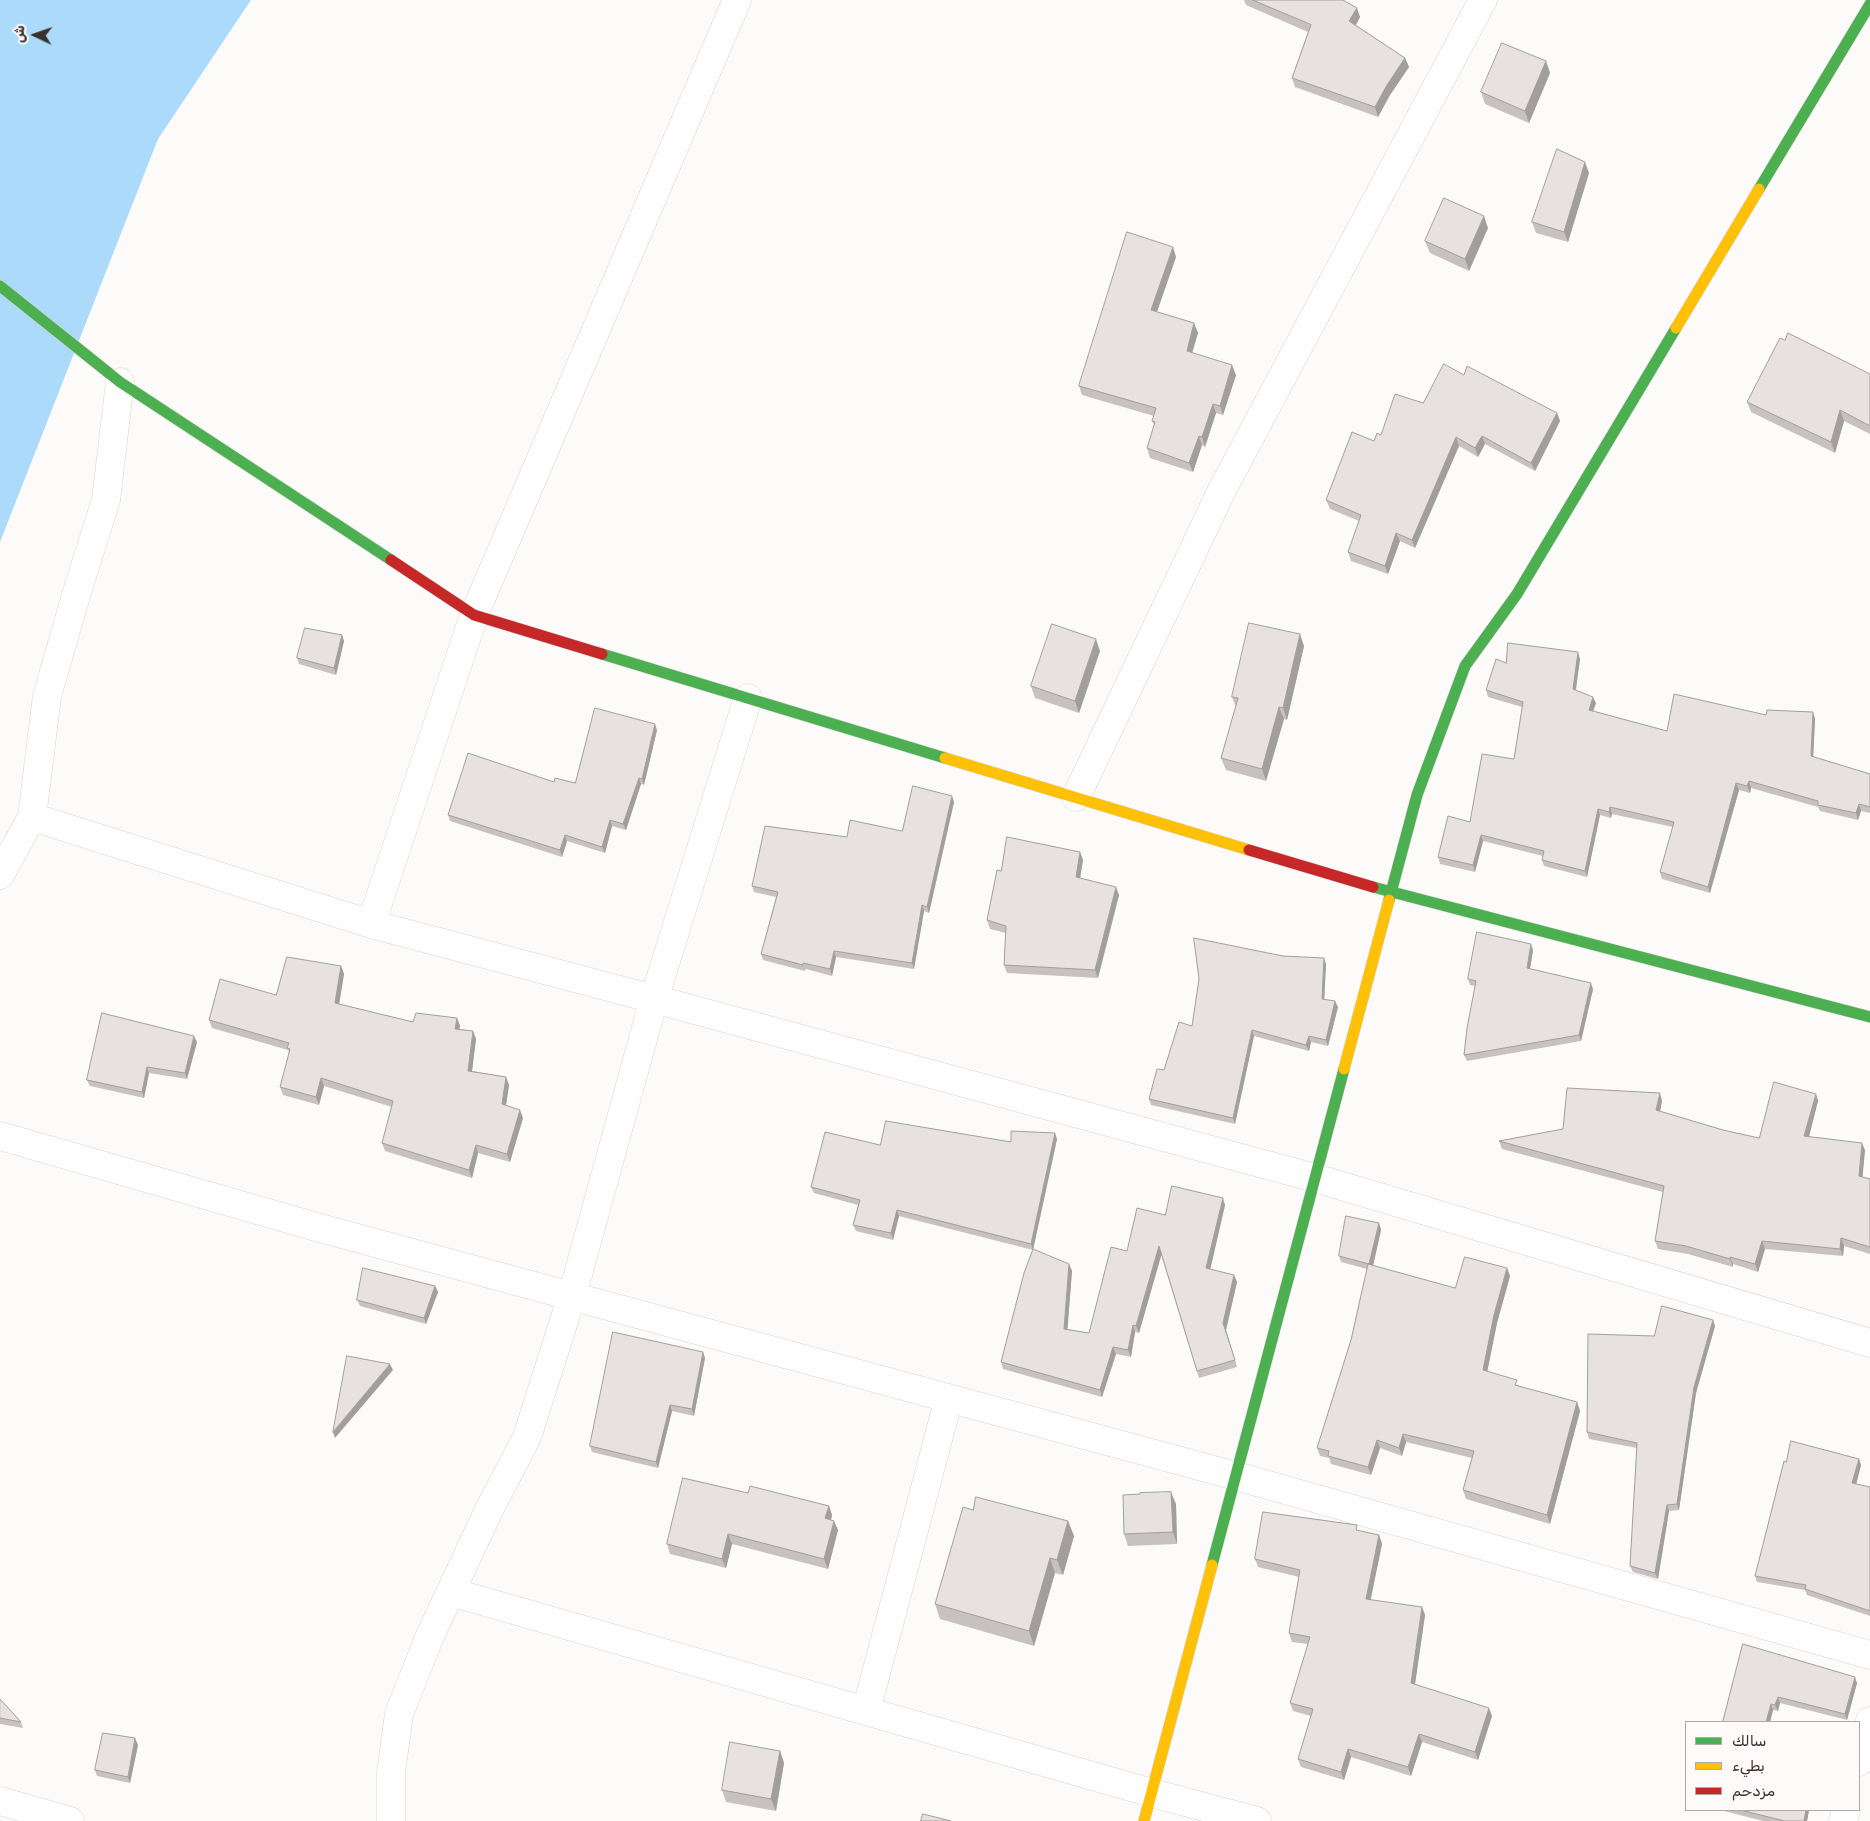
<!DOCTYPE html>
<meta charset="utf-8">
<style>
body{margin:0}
#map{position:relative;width:1870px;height:1821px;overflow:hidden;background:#fdfbfa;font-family:Rubik,"Noto Naskh Arabic",sans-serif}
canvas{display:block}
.legend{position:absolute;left:1685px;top:1721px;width:175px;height:90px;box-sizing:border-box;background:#fefaf9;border:1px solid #afaaa8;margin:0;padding:6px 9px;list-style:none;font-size:15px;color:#39312f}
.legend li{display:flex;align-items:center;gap:10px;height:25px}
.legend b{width:25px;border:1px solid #afaaa8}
.north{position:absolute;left:10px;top:10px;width:50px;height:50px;-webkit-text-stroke:4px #fefaf9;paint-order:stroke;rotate:273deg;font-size:14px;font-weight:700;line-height:20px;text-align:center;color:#39312f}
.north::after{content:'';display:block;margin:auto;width:18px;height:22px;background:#39312f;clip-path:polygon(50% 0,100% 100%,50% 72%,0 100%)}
</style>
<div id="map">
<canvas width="1870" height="1821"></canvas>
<ul class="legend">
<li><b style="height:6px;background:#4caf50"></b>سالك</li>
<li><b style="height:6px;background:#ffc107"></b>بطيء</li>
<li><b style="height:6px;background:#c62828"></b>مزدحم</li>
</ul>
<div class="north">ش</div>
</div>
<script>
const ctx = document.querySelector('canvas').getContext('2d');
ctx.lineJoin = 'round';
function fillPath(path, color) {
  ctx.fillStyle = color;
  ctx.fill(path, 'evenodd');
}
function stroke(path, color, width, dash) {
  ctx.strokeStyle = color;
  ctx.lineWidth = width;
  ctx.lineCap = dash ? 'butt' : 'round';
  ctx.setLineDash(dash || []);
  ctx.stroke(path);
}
fillPath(new Path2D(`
 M0 0H251L158 139 0 542Z`), '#acdafa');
const street = new Path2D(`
 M1076 797 1221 492 1483 0
 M32 817 371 924 654 999 1315 1178 1870 1343
 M0 875 32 817 47 696 77 592 106 500 120 382
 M371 924 474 615 737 0
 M0 1136 320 1228 1236 1476 1870 1655
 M451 1592 1152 1793 1257 1821
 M866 1711 949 1398
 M1859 1762 1870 1721
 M0 1801 70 1821
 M391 1821V1773L399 1714 429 1638 489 1510 527 1437 572 1296 654 999 748 698
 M1843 1821 1846 1810`);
const fast = new Path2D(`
 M1759 189 1870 4
 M0 286 120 382 391 560
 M602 654 945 758
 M1373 887 1870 1017
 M1389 900 1417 795 1465 666 1517 594 1676 328
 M1212 1565 1344 1069`);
const slow = new Path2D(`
 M1676 328 1759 189
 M945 758 1249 850
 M1344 1069 1389 900
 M1144 1821 1212 1565`);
const jam = new Path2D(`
 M391 560 474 615 602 654
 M1249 850 1373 887`);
stroke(street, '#d8d3d2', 29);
stroke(fast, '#d8d3d2', 12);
stroke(slow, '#d8d3d2', 12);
stroke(jam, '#d8d3d2', 12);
stroke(street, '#fffefe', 28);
stroke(fast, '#4caf50', 11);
stroke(slow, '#ffc107', 11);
stroke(jam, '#c62828', 11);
fillPath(new Path2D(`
 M1244 0H1343L1360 17 1356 25 1405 58 1409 67 1390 95 1378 117 1295 87 1292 78 1308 32 1246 5Z
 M1546 61 1550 73 1529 123 1485 104 1481 92Z
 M1589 173 1568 242 1536 233 1532 222Z
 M1488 228 1469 271 1430 253 1425 241Z
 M1176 257 1157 312 1194 323 1198 333 1192 353 1236 375 1223 415 1216 413 1205 447 1202 445 1193 472 1150 458 1147 448 1154 425 1152 421 1154 416 1082 395 1079 386Z
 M1785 340 1870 374V434L1844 421 1835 453 1751 412 1747 402Z
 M1464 375 1557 413 1560 421 1535 471 1485 444 1478 457 1459 446 1415 548 1400 541 1388 574 1351 561 1348 552 1359 521 1330 509 1326 500 1374 441 1423 403Z
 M342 635 344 641 336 675 299 664 297 658Z
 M1304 646 1287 720 1284 719 1266 781 1226 770 1221 758 1236 707 1232 697Z
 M1100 651 1079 713 1035 698 1031 686Z
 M1580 659 1576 690 1596 703 1593 711 1667 731 1766 715 1813 712 1815 719 1813 757 1870 774V813L1861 811 1858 820 1820 811 1818 807 1751 788 1750 793 1739 790 1710 893 1662 879 1660 872 1673 827 1612 814 1611 818 1600 815 1587 877 1544 866 1542 860 1543 856 1483 841 1475 872 1440 864 1438 857 1470 822 1514 759 1522 707 1488 697 1486 690 1506 663Z
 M657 730 644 785 641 784 626 830 612 826 605 853 567 841 562 857 450 821 448 815 575 783Z
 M954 802 929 913 924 911 914 969 836 957 832 976 806 969 805 971 763 960 761 954 776 897 754 892 752 886 847 837 902 831Z
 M1080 852 1083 860 1080 878 1119 895 1098 978 1007 973 1004 965 1006 933 990 929 987 920 1001 871Z
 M1533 950 1530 969 1593 989 1581 1041 1467 1061 1464 1055 1475 986 1470 985 1468 979Z
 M1283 956 1326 964 1324 999 1338 1007 1328 1046 1311 1042 1309 1051 1254 1036 1235 1124 1151 1105 1149 1099 1164 1070Z
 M341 966 344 974 339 1004 413 1022 457 1018 460 1026 459 1029 473 1031 476 1039 472 1071 506 1077 509 1085 506 1105 523 1118 510 1162 478 1153 472 1178 385 1151 382 1143 392 1107 324 1086 319 1105 283 1095 280 1087 289 1053 288 1050 212 1028 209 1020 276 995Z
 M197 1042 187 1079 149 1073 144 1098 90 1086 87 1080Z
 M1816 1094 1818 1101 1809 1137 1865 1150 1862 1177 1870 1179V1254L1844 1246 1843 1256 1765 1249 1758 1272 1733 1264V1267L1688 1254 1658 1249 1655 1241 1663 1192 1502 1149 1499 1141 1563 1129 1662 1101 1660 1111 1723 1130 1759 1138Z
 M1057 1139 1033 1250 899 1216 893 1240 856 1231 853 1225 858 1205 814 1193 811 1187 880 1145 1011 1142Z
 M1225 1205 1210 1269 1234 1275 1237 1282 1226 1330 1237 1367 1199 1378 1161 1254 1139 1333 1135 1332 1131 1357 1116 1354 1102 1397 1003 1369 1001 1362 1069 1264 1072 1271 1067 1329 1089 1333 1127 1251Z
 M1379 1223 1381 1230 1373 1266 1455 1288 1507 1268 1510 1276 1497 1323 1487 1371 1519 1386 1577 1402 1580 1411 1550 1524 1466 1499 1463 1490 1472 1458 1406 1442 1402 1456 1380 1448 1371 1475 1331 1464 1329 1458 1320 1456 1317 1448 1351 1340 1367 1269 1341 1262 1339 1256Z
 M435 1286 438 1292 426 1324 360 1306 357 1300Z
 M1713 1320 1715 1326 1696 1393 1679 1510 1669 1511 1658 1579 1633 1572 1630 1566 1637 1448 1589 1439 1587 1432 1654 1336Z
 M703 1352 705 1358 694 1416 672 1411 658 1468 592 1452 590 1446Z
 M1859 1459 1861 1465 1856 1484 1870 1487V1616L1807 1595 1805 1590 1757 1582 1755 1576 1786 1462Z
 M748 1493 829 1506 832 1515 831 1520 838 1530 828 1569 732 1544 726 1568 670 1554 667 1544Z
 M1176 1504 1177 1544 1128 1546 1124 1534Z
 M973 1510 1068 1521 1074 1536 1063 1575 1055 1573 1034 1646 940 1619 935 1604Z
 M1359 1531 1379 1535 1382 1544 1370 1600 1422 1607 1425 1615 1415 1684 1492 1716 1478 1760 1422 1742 1411 1776 1351 1757 1344 1780 1301 1767 1298 1759 1311 1716 1293 1711 1290 1703 1308 1644 1292 1642 1289 1633 1299 1577 1258 1567 1255 1559Z
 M1743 1644 1857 1683 1847 1720 1780 1703 1778 1711 1773 1710 1770 1722H1723Z
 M0 1699 21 1722 23 1728 0 1724Z
 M138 1745 130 1783 97 1776 95 1770Z
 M780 1751 784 1763 776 1811 726 1802 722 1790Z
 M1720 1810H1809L1807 1821H1763Z`), '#c7c2c1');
fillPath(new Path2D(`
 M1357 8 1360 17 1353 30 1349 21Z
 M1405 58 1409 67 1390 95 1378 117 1375 107 1387 85Z
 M1546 61 1550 73 1529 123 1525 111Z
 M1585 162 1589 173 1568 242 1564 232Z
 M1484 216 1488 228 1469 271 1465 259Z
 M1173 247 1176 257 1154 320 1151 310Z
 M1194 323 1198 333 1190 360 1187 351Z
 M1232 365 1236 375 1223 415 1220 406Z
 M1213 404 1216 413 1205 447 1202 437Z
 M1840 410 1844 421 1835 453 1831 442Z
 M1557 413 1560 421 1535 471 1531 463Z
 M1199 436 1202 445 1193 472 1189 463Z
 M1482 436 1485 444 1478 457 1475 448Z
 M1456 437 1459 446 1415 548 1412 540Z
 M1396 533 1400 541 1388 574 1385 566Z
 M1300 634 1304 646 1287 720 1283 708Z
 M342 635 344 641 336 675 334 668Z
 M1096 639 1100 651 1079 713 1075 701Z
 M1578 652 1580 659 1575 695 1573 689Z
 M1593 697 1596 703 1591 717 1589 710Z
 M1279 707 1284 719 1266 781 1262 769Z
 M1813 712 1815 719 1813 762 1811 756Z
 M655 724 657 730 644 785 642 779Z
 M639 778 641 784 626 830 623 824Z
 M1749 781 1751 788 1750 793 1747 786Z
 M1736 783 1739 790 1710 893 1708 887Z
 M952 796 954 802 929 913 927 907Z
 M1859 804 1861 811 1858 820 1856 813Z
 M1610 807 1612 814 1611 818 1609 812Z
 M1598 809 1600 815 1587 877 1585 871Z
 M610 820 612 826 605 853 602 847Z
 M565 835 567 841 562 857 560 850Z
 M1481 835 1483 841 1475 872 1473 865Z
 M1080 852 1083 860 1079 885 1076 877Z
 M1116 887 1119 895 1098 978 1095 970Z
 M922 905 924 911 914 969 912 963Z
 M1531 944 1533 950 1529 975 1527 968Z
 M834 951 836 957 832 976 830 969Z
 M1324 958 1326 964 1324 1005 1322 999Z
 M341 966 344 974 338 1011 335 1003Z
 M1591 983 1593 989 1581 1041 1579 1035Z
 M1335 1001 1338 1007 1328 1046 1326 1040Z
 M457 1018 460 1026 458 1037 455 1029Z
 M1252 1030 1254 1036 1235 1124 1233 1118Z
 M473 1031 476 1039 471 1079 468 1071Z
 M194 1036 197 1042 187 1079 185 1073Z
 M1309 1036 1311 1042 1309 1051 1306 1045Z
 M147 1067 149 1073 144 1098 142 1092Z
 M506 1077 509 1085 505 1112 502 1104Z
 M321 1078 324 1086 319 1105 316 1097Z
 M1660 1093 1662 1101 1659 1117 1656 1110Z
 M1816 1094 1818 1101 1807 1144 1804 1136Z
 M520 1110 523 1118 510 1162 507 1154Z
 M1055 1133 1057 1139 1033 1250 1031 1244Z
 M1862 1143 1865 1150 1862 1183 1859 1176Z
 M476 1145 478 1153 472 1178 469 1170Z
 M1223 1198 1225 1205 1209 1275 1206 1268Z
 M897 1210 899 1216 893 1240 891 1233Z
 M1379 1223 1381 1230 1372 1270 1369 1264Z
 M1841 1238 1844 1246 1843 1256 1840 1249Z
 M1762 1241 1765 1249 1758 1272 1755 1264Z
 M1159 1246 1162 1253 1139 1333 1136 1326Z
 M1730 1257 1733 1264V1267L1730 1259Z
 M1069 1264 1072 1271 1067 1336 1064 1329Z
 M1507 1268 1510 1276 1497 1323 1486 1378 1483 1370 1494 1315Z
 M1234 1275 1237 1282 1226 1330 1237 1367 1223 1323Z
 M435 1286 438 1292 426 1324 424 1318Z
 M1713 1320 1715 1326 1696 1393 1679 1510 1677 1504 1694 1387Z
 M1133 1325 1135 1332 1131 1357 1128 1350Z
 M1113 1347 1116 1354 1102 1397 1100 1390Z
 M703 1352 705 1358 694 1416 692 1409Z
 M390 1364 393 1370 335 1438 333 1432Z
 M1577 1402 1580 1411 1550 1524 1547 1515Z
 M670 1405 672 1411 658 1468 656 1462Z
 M1403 1434 1406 1442 1402 1456 1399 1448Z
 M1377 1440 1380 1448 1371 1475 1368 1467Z
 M1859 1459 1861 1465 1855 1489 1852 1483Z
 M1171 1492 1176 1504 1177 1544 1173 1532Z
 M1667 1505 1669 1511 1658 1579 1655 1573Z
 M829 1506 832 1515 829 1528 825 1518Z
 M834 1521 838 1530 828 1569 824 1559Z
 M1068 1521 1074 1536 1063 1575 1057 1560Z
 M728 1534 732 1544 726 1568 722 1559Z
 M1379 1535 1382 1544 1369 1608 1366 1599Z
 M1050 1558 1055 1573 1034 1646 1029 1631Z
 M1422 1607 1425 1615 1414 1691 1411 1683Z
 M1855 1677 1857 1683 1847 1720 1845 1714Z
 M1778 1697 1780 1703 1778 1711 1775 1705Z
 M1771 1704 1773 1710 1770 1722H1766Z
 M1489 1708 1492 1716 1478 1760 1475 1752Z
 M1419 1734 1422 1742 1411 1776 1408 1767Z
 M135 1738 138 1745 130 1783 128 1777Z
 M1348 1749 1351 1757 1344 1780 1341 1772Z
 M780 1751 784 1763 776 1811 771 1799Z
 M1806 1810H1809L1807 1821H1804Z`), '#a29e9d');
const building = new Path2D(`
 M1253 0H1343L1357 8 1349 21 1405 58 1387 85 1375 107 1292 78 1311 25Z
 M1502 43 1546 61 1525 111 1481 92Z
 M1557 149 1585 162 1564 232 1532 222Z
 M1444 198 1484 216 1465 259 1425 241Z
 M1127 232 1173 247 1151 310 1194 323 1187 351 1232 365 1220 406 1213 404 1202 437 1199 436 1189 463 1147 448 1155 422 1152 421 1156 408 1079 386Z
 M1788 333 1870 374V426L1840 410 1831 442 1747 402 1780 338 1785 340Z
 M1444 364 1464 375 1467 366 1557 413 1531 463 1482 436 1475 448 1456 437 1412 540 1396 533 1385 566 1348 552 1361 515 1326 500 1352 432 1374 441 1377 433 1381 435 1395 394 1423 403Z
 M1249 623 1300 634 1283 708 1279 707 1262 769 1221 758 1238 698 1232 697Z
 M1052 624 1096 639 1075 701 1031 686Z
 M305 628 342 635 334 668 297 658Z
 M1508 643 1578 652 1573 689 1593 697 1589 710 1667 731 1674 694 1766 715 1767 710 1813 712 1811 756 1870 774V807L1859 804 1856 813 1818 805V801L1749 781 1747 786 1736 783 1708 887 1660 872 1674 822 1610 807 1609 812 1598 809 1585 871 1542 860 1544 851 1481 835 1473 865 1438 857 1448 816 1470 822 1482 754 1514 759 1523 702 1486 690 1496 659 1506 663Z
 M595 708 655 724 642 779 639 778 623 824 610 820 602 847 565 835 560 850 448 815 468 753 554 782 555 778 575 783Z
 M913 786 952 796 927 907 922 905 912 963 834 951 830 969 803 963V965L761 954 778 892 752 886 765 826 847 837 850 820 902 831Z
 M1007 837 1080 852 1076 877 1116 887 1095 970 1004 965 1006 926 987 920 997 870 1001 871Z
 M1477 932 1531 944 1527 968 1591 983 1579 1035 1464 1055 1467 1028 1476 981 1468 979Z
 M1194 938 1283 956 1324 958 1322 999 1335 1001 1326 1040 1309 1036 1306 1045 1252 1030 1233 1118 1149 1099 1157 1069 1164 1070 1179 1022 1192 1026 1199 979Z
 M287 957 341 966 335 1003 413 1022 416 1013 457 1018 455 1029 473 1031 468 1071 506 1077 502 1104 520 1110 507 1154 476 1145 469 1170 382 1143 393 1101 321 1078 316 1097 280 1087 290 1049 287 1048 289 1043 209 1020 220 979 276 995Z
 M102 1013 194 1036 185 1073 147 1067 142 1092 87 1080Z
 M1774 1082 1816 1094 1804 1136 1862 1143 1859 1176 1870 1179V1247L1841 1238 1840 1249 1762 1241 1755 1264 1730 1257V1259L1686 1246 1655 1241 1664 1186 1499 1141 1563 1129 1567 1088 1660 1093 1656 1110 1723 1130 1759 1138Z
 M886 1121 1011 1142V1131L1055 1133 1031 1244 897 1210 891 1233 853 1225 860 1200 811 1187 825 1132 880 1145Z
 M1172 1186 1223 1198 1206 1268 1234 1275 1223 1323 1235 1360 1197 1371 1159 1246 1136 1326 1133 1325 1128 1350 1113 1347 1100 1390 1001 1362 1024 1273 1033 1249 1069 1264 1064 1329 1089 1333 1111 1247 1127 1251 1137 1208 1165 1215Z
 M1346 1216 1379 1223 1369 1264 1339 1256Z
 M1465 1257 1507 1268 1494 1315 1483 1370 1517 1380 1515 1385 1577 1402 1547 1515 1463 1490 1474 1451 1403 1434 1399 1448 1377 1440 1368 1467 1328 1456 1329 1451 1317 1448 1351 1340 1368 1264 1455 1288Z
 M363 1268 435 1286 424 1318 357 1300Z
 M1662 1306 1713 1320 1694 1387 1677 1504 1667 1505 1655 1573 1630 1566 1637 1443 1587 1432 1588 1334 1654 1336Z
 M613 1332 703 1352 692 1409 670 1405 656 1462 590 1446Z
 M347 1356 390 1364 333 1432Z
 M1791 1441 1859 1459 1852 1483 1870 1487V1611L1805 1589 1806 1585 1755 1576 1784 1461 1786 1462Z
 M683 1478 748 1493 750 1486 829 1506 825 1518 834 1521 824 1559 728 1534 722 1559 667 1544Z
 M1171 1492 1173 1532 1124 1534 1123 1495 1140 1494V1493Z
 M976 1497 1068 1521 1057 1560 1050 1558 1029 1631 935 1604 963 1507 973 1510Z
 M1263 1512 1357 1525 1356 1530 1379 1535 1366 1599 1422 1607 1411 1683 1489 1708 1475 1752 1419 1734 1408 1767 1348 1749 1341 1772 1298 1759 1313 1709 1290 1703 1310 1637 1289 1633 1300 1570 1255 1559Z
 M1743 1644 1855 1677 1845 1714 1778 1697 1775 1705 1771 1704 1766 1722H1723Z
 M0 1699 21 1722 0 1718Z
 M103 1733 135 1738 128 1777 95 1770Z
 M730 1742 780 1751 771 1799 722 1790Z
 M1741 1810H1806L1804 1821H1785Z
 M923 1814 951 1821H921Z`);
fillPath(building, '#e7e2e0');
stroke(building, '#a29e9d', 1);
</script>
